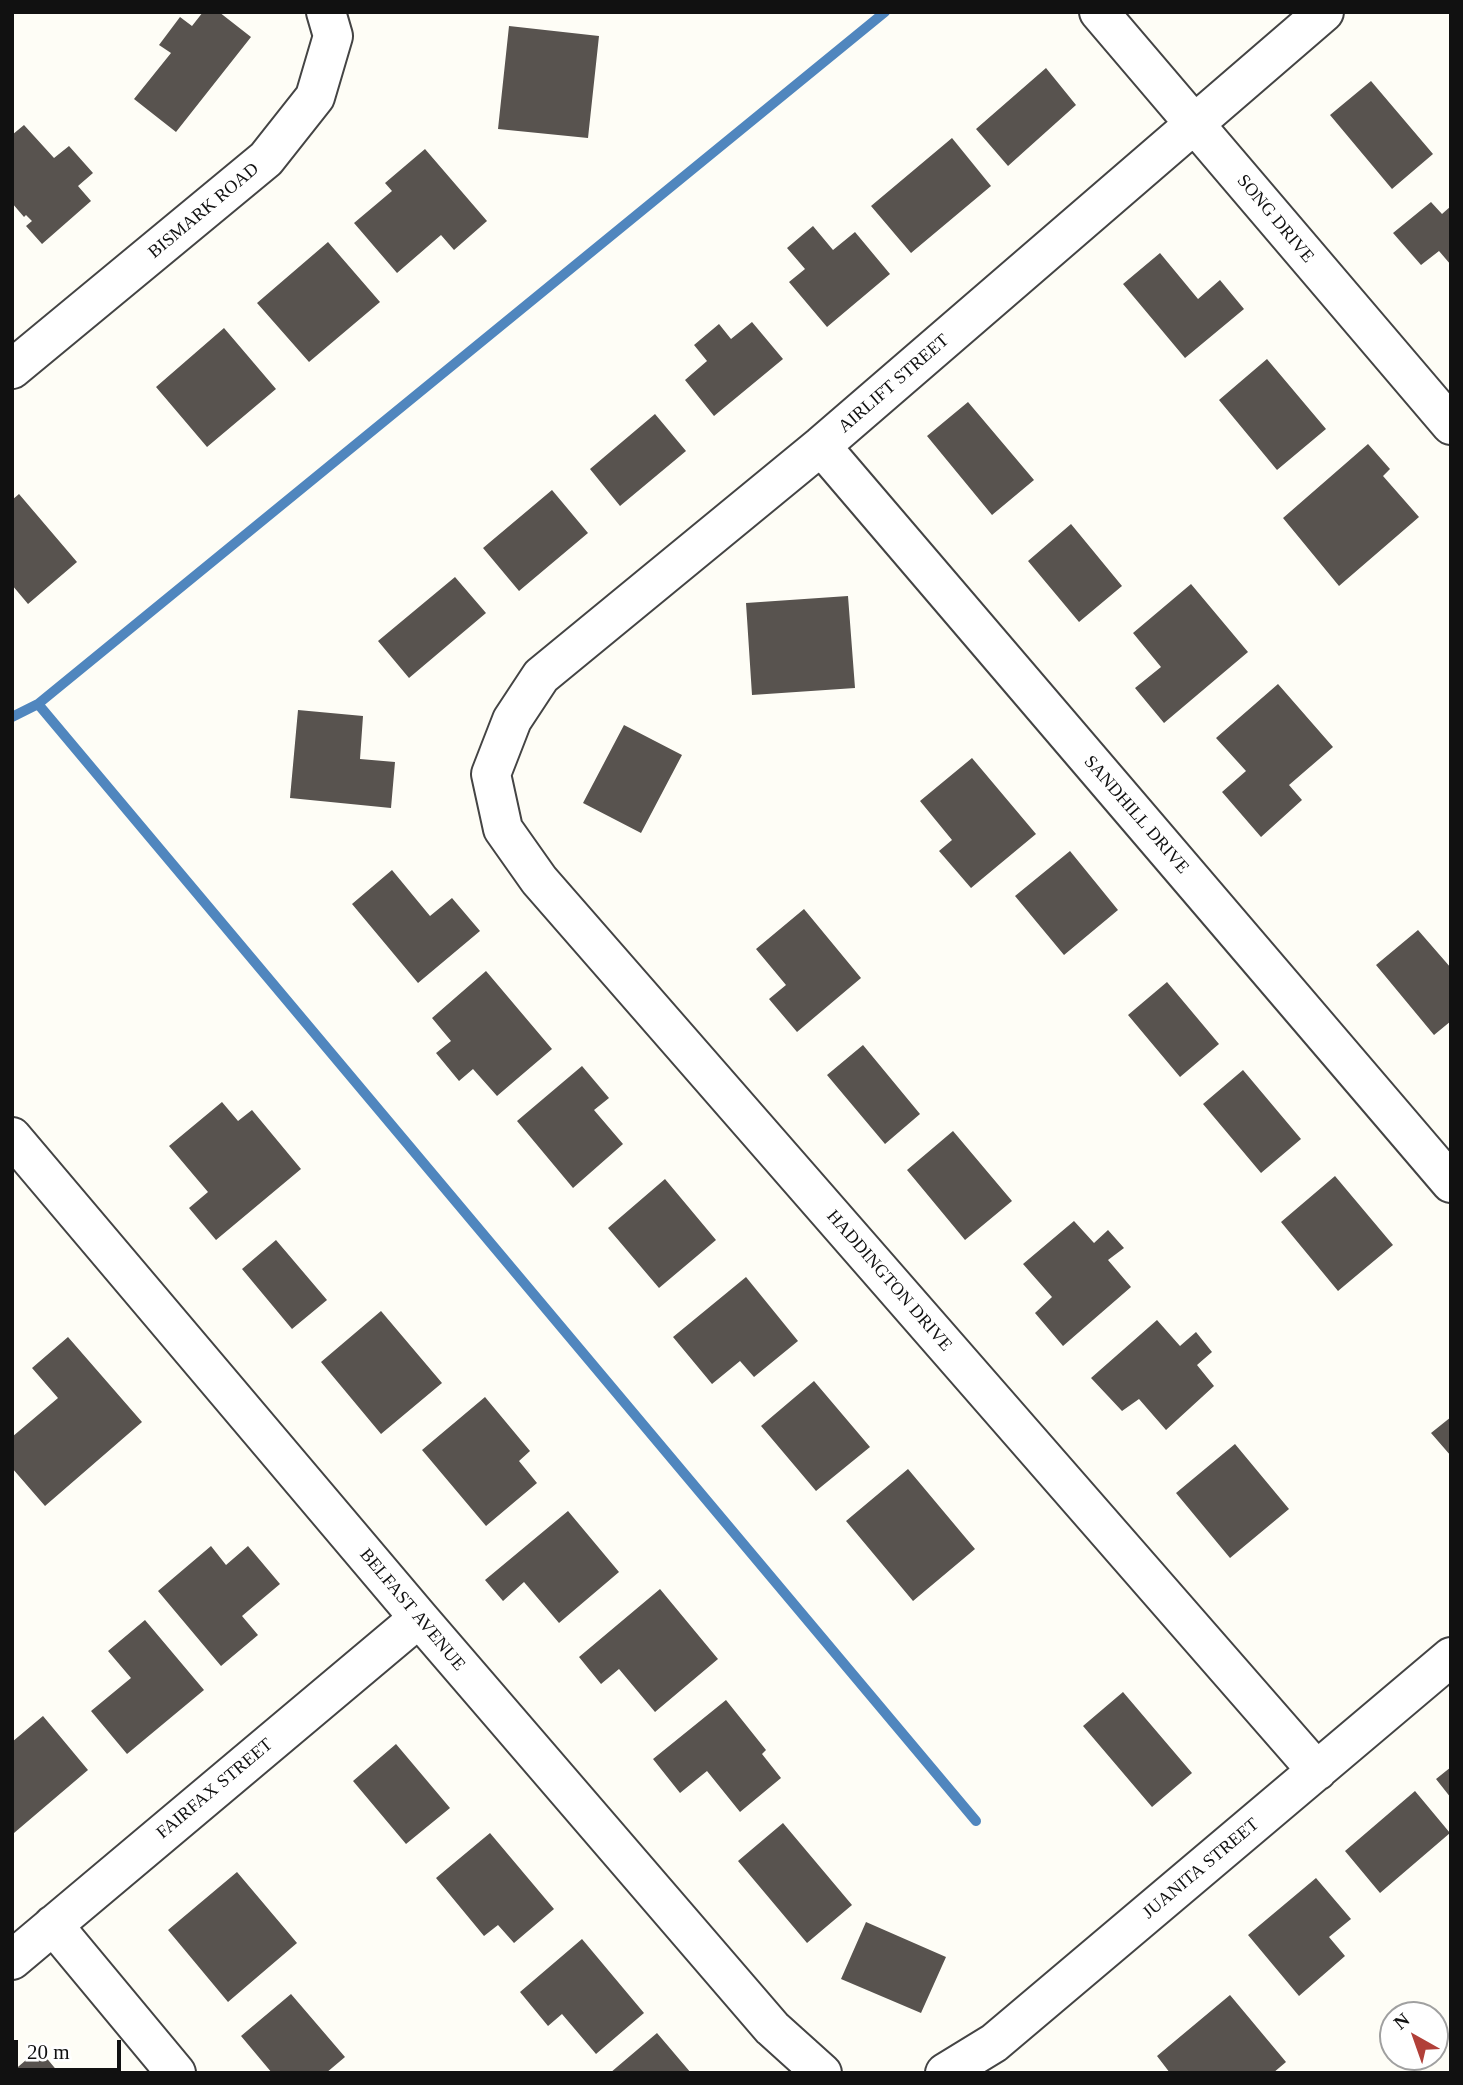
<!DOCTYPE html>
<style>
body{margin:0}
#map{position:relative;width:1463px;height:2085px;overflow:hidden;background:#fefdf6;font-family:Georgia,serif}
canvas{display:block}
.frame{position:absolute;inset:0;border:14px solid #111;pointer-events:none}
.north{position:absolute;left:1379px;top:2001px;width:70px;height:70px;box-sizing:border-box;background:#fff;border:2px solid #a0a0a0;border-radius:50%;rotate:320deg;font-size:19px;font-weight:700;line-height:28px;text-align:center;color:#111}
.north::after{content:'';display:block;margin:auto;width:24px;height:32px;background:#b14039;clip-path:polygon(50% 0,100% 100%,50% 72%,0 100%)}
.scale{position:absolute;left:14px;top:2040px;width:107px;height:32px;box-sizing:border-box;border:4px solid #111;border-top:0;padding-left:9px;font-size:21px;line-height:24px;white-space:nowrap;color:#111;-webkit-text-stroke:5px #fff;paint-order:stroke}
</style>
<div id="map">
<canvas width="1463" height="2085"></canvas>
<div class="frame"></div>
<div class="north">N</div>
<div class="scale">20 m</div>
</div>
<script>
const ctx = document.querySelector('canvas').getContext('2d');
ctx.lineJoin = 'round';
function stroke(path, color, width, dash) {
  ctx.strokeStyle = color;
  ctx.lineWidth = width;
  ctx.lineCap = dash ? 'butt' : 'round';
  ctx.setLineDash(dash || []);
  ctx.stroke(path);
}
function fillPath(path, color) {
  ctx.fillStyle = color;
  ctx.fill(path, 'evenodd');
}
function label(font, color, halo, rows, align = 'center') {
  ctx.font = font + ' Georgia,serif';
  ctx.lineWidth = 7;
  ctx.setLineDash([]);
  ctx.textBaseline = 'middle';
  ctx.strokeStyle = halo;
  ctx.fillStyle = color;
  for (const [text, x, y, turn = 0] of rows) {
    ctx.save();
    ctx.translate(x, y);
    ctx.rotate((+turn || 0) * Math.PI / 180);
    ctx.textAlign = isNaN(turn) ? turn : align;
    if (halo) ctx.strokeText(text, 0, 0);
    ctx.fillText(text, 0, 0);
    ctx.restore();
  }
}
stroke(new Path2D(`
 M38 704 976 1821
 M12 717 38 704 885 12`), '#5086be', 10);
fillPath(new Path2D(`
 M203 12H219L251 37 176 132 134 99 171 53 159 45 180 17 192 26Z
 M509 26 599 36 588 138 498 129Z
 M1046 68 1076 105 1008 166 976 129Z
 M1371 81 1433 154 1392 189 1330 115Z
 M24 125 54 158 69 146 93 173 78 186 91 201 42 244 26 226 32 221 26 215 24 217 12 203V135Z
 M952 138 991 186 911 253 871 206Z
 M425 149 487 221 454 250 441 235 397 273 354 223 392 191 385 183Z
 M1431 202 1442 214 1451 206V265L1439 251 1421 265 1393 233Z
 M813 226 833 250 855 232 890 274 827 327 789 282 805 269 787 248Z
 M328 242 380 302 309 362 257 303Z
 M1160 253 1198 299 1220 280 1244 309 1185 358 1123 284Z
 M752 322 783 359 714 416 685 380 707 361 694 345 719 324 731 339Z
 M224 328 276 389 207 447 156 387Z
 M1267 359 1326 429 1277 470 1219 400Z
 M968 402 1034 480 992 515 927 436Z
 M655 414 686 451 620 506 590 469Z
 M1368 444 1390 469 1383 476 1419 517 1339 586 1283 518Z
 M552 490 588 533 519 591 483 548Z
 M19 494 77 562 28 604 12 585V500Z
 M1071 524 1122 586 1079 622 1028 561Z
 M455 577 486 613 409 678 378 641Z
 M1191 584 1248 652 1164 723 1135 688 1161 667 1133 633Z
 M848 596 855 688 752 695 746 603Z
 M1278 684 1333 747 1289 785 1302 800 1261 837 1222 792 1246 771 1216 738Z
 M298 710 363 716 360 759 395 762 391 808 290 798Z
 M624 725 682 755 641 833 583 803Z
 M972 758 1036 834 971 888 939 851 952 840 920 801Z
 M1070 851 1118 910 1064 955 1015 896Z
 M392 870 430 916 452 898 480 931 418 983 352 904Z
 M804 909 861 978 797 1032 769 999 786 985 756 949Z
 M1418 930 1451 968V1021L1434 1035 1376 965Z
 M486 971 552 1049 497 1096 473 1069 459 1081 436 1053 451 1041 432 1018Z
 M1167 982 1219 1044 1180 1077 1128 1015Z
 M863 1045 920 1114 885 1144 827 1075Z
 M582 1066 609 1098 594 1110 623 1144 573 1188 517 1121Z
 M1243 1070 1301 1139 1261 1173 1203 1104Z
 M222 1102 238 1121 252 1110 301 1169 216 1240 189 1208 208 1192 169 1146Z
 M953 1131 1012 1201 965 1240 907 1170Z
 M1335 1176 1393 1245 1338 1291 1281 1222Z
 M665 1179 716 1240 659 1288 608 1228Z
 M1074 1221 1094 1243 1108 1230 1124 1248 1108 1260 1131 1287 1063 1346 1035 1313 1052 1297 1023 1264Z
 M276 1240 327 1300 292 1329 242 1269Z
 M746 1277 798 1341 754 1377 740 1361 712 1384 673 1337Z
 M381 1311 442 1383 381 1434 321 1362Z
 M1157 1320 1180 1346 1196 1332 1212 1352 1197 1365 1214 1386 1166 1430 1139 1399 1122 1411 1091 1378Z
 M68 1337 142 1422 45 1506 12 1468V1437L58 1398 32 1368Z
 M814 1381 870 1447 816 1491 761 1426Z
 M485 1397 530 1451 519 1461 537 1483 486 1526 422 1450Z
 M1451 1417V1456L1431 1433Z
 M1235 1444 1289 1509 1230 1558 1176 1493Z
 M908 1469 975 1549 913 1601 846 1521Z
 M568 1511 619 1572 559 1623 524 1582 503 1601 485 1580Z
 M211 1546 226 1565 248 1546 280 1584 242 1616 258 1635 221 1666 158 1591Z
 M660 1589 718 1659 655 1712 619 1669 601 1684 579 1657Z
 M145 1620 204 1690 127 1754 91 1711 131 1678 108 1651Z
 M1123 1692 1192 1773 1152 1807 1083 1726Z
 M726 1700 766 1750 762 1754 781 1778 740 1812 707 1771 680 1793 653 1759Z
 M43 1716 88 1770 14 1833 12 1831V1742Z
 M396 1744 450 1808 406 1844 353 1781Z
 M1451 1767V1798L1436 1779Z
 M1415 1791 1450 1833 1380 1893 1345 1851Z
 M783 1823 852 1905 807 1943 738 1861Z
 M490 1833 554 1909 514 1943 498 1925 484 1936 436 1878Z
 M237 1872 297 1943 228 2002 168 1930Z
 M1316 1878 1351 1919 1329 1937 1345 1956 1299 1996 1248 1935Z
 M866 1922 946 1957 921 2013 841 1979Z
 M582 1939 644 2013 596 2054 562 2014 548 2026 520 1992Z
 M291 1994 345 2057 326 2073H272L241 2036Z
 M1230 1995 1286 2062 1273 2073H1170L1157 2056Z
 M657 2033 691 2073H610Z
 M39 2049 59 2073H12V2072Z`), '#58534f');
const minor = new Path2D(`
 M1099 12 1451 425
 M12 369 266 159 315 97 333 36 326 12
 M821 446 1451 1183
 M12 1137 419 1618 772 2028 822 2073
 M1317 1771 539 880 503 829 491 774 512 720 541 676 821 446 1324 12
 M53 1925 176 2073
 M12 1960 419 1618
 M945 2073 994 2043 1451 1657`);
stroke(minor, '#444', 42);
stroke(minor, '#fff', 38);
label('18px', '#111', '#fff', [
 ["BISMARK ROAD",204,211,-40],
 ["SONG DRIVE",1275,219,50],
 ["AIRLIFT STREET",894,384,-41],
 ["SANDHILL DRIVE",1136,815,49],
 ["HADDINGTON DRIVE",889,1281,49],
 ["BELFAST AVENUE",412,1610,50],
 ["FAIRFAX STREET",215,1789,-40],
 ["JUANITA STREET",1201,1869,-40]
]);
</script>
